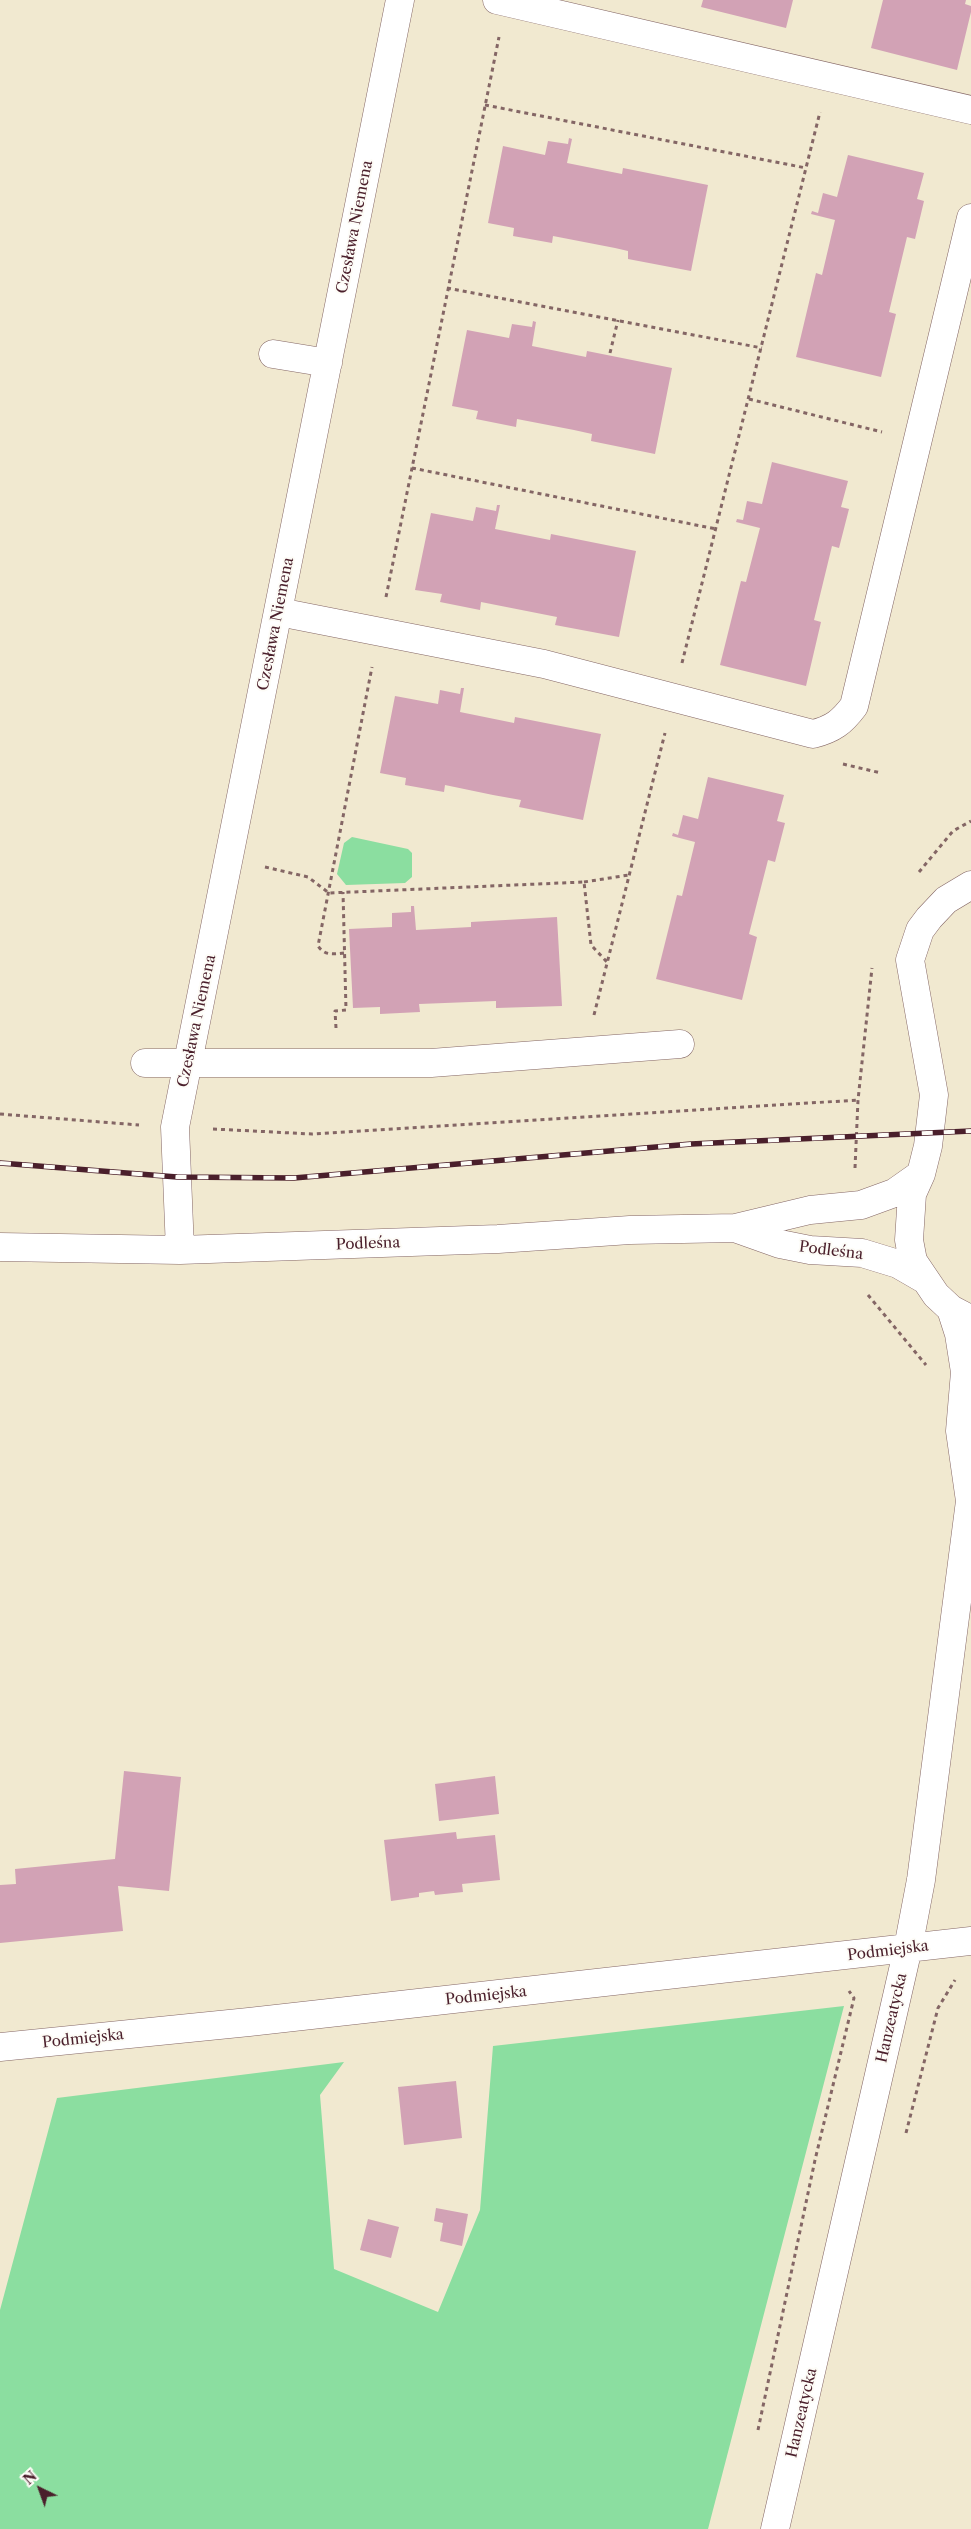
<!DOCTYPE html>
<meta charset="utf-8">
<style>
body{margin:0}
#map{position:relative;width:971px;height:2529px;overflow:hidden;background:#f1e9d0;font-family:"Libre Caslon Text",serif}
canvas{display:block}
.north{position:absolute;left:15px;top:2464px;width:50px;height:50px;-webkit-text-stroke:4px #fdfcf7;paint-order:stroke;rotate:318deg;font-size:14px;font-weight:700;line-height:20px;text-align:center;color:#4a1f2b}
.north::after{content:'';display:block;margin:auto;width:18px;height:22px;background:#4a1f2b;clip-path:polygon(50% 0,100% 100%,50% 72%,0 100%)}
</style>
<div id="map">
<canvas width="971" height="2529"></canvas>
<div class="north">N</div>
</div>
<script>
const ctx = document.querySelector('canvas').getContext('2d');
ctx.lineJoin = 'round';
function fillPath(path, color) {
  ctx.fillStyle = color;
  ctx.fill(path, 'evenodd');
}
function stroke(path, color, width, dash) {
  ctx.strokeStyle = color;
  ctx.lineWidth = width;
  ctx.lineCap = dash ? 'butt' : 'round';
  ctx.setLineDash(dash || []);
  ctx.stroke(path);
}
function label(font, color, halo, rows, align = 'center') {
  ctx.font = font + ' "Libre Caslon Text",serif';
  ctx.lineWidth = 4;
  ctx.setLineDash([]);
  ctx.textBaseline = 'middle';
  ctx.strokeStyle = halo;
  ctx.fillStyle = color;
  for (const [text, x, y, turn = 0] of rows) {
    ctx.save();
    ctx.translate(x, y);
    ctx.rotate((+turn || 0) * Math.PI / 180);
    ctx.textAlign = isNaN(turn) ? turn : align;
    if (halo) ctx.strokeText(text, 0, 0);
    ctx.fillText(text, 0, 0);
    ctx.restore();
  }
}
fillPath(new Path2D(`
 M352 837 408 849 412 853V877L405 883 346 885 337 874 344 843Z
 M844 2006 708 2529H0V2310L57 2098 344 2062 320 2095 334 2269 438 2312 480 2210 493 2046Z`), '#8bdea0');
fillPath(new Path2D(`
 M703 0H793L786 28 701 7Z
 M883 0H966L965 4 971 6V12L957 70 871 48Z
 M569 138 572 139 567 163 622 174 623 168 708 185 691 271 628 259V251L615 248 553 236 552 243 513 236 514 228 488 223 503 146 545 155 548 141 568 144Z
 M848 155 924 173 917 199 924 201 915 239 907 237 889 312 896 314 881 377 796 357 816 273 822 275 835 220 811 214 812 211 818 213 823 193 837 197Z
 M533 321 536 322 532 346 586 357 587 351 672 368 655 454 591 441 592 434 574 430 517 419 516 427 476 419 478 411 452 406 467 330 509 338 512 324 532 327Z
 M772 462 848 481 841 507 849 509 839 548 832 546 814 620 821 622 806 686 720 665 741 581 746 582 760 528 736 522 737 519 743 520 747 501 762 504Z
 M497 505H500L495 529 550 540 551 534 636 551 619 637 555 625 557 617 481 602 480 610 440 602 442 594 415 590 431 513 473 521 476 507 496 511Z
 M461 688H464L460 712 514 723 515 717 601 734 583 820 519 807 521 800 493 795 445 785 444 792 405 785 406 778 380 773 395 696 438 704 440 690 460 694Z
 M708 777 784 795 777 821 785 823 775 862 768 860 749 934 757 937 742 1000 656 979 677 895 682 896 695 842 672 836 673 833 678 835 683 815 698 819Z
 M411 906H414L416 930 471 927V922L557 917 562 1006 496 1008V1001L419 1004 420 1012 380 1014V1007L353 1008 349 929 392 927V913L411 912Z
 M124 1771 181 1777 169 1891 118 1886 123 1931 0 1943V1885L16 1884 15 1869 115 1859Z
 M495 1776 499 1814 439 1821 435 1784Z
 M456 1832 457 1839 495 1835 500 1880 462 1884 463 1892 435 1895 434 1891 419 1893V1897L391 1901 384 1840Z
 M456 2081 462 2138 404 2145 398 2087Z
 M436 2208 468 2214 462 2246 440 2241 443 2223 434 2221Z
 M368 2219 399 2227 391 2258 360 2250Z`), '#d2a2b5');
const minor = new Path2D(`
 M497 0 971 110
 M273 354 328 363
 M279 612 544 664 813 734C833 729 842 722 854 706L971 218
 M145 1063H431L680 1044
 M735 1228 780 1244 810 1250 862 1253 898 1264 924 1279
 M0 1247 180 1250 498 1239 630 1230 735 1228 810 1210 861 1205 894 1193 921 1174
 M180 1250 175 1127 400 0
 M966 1317 951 1309 936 1295 913 1261 909 1240 912 1194 921 1174 928 1146 934 1095 910 960 920 930 929 918 946 900 971 885
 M0 2047 249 2022 971 1941
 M775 2529 908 1948 921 1880 970 1501 960 1431 965 1372 959 1334 951 1309`);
stroke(minor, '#846665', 29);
stroke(new Path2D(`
 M485 105 806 168
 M447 288 762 348
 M610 353 618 320
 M749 399 882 432
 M412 468 716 529
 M386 597 499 37
 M682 663 820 112
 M843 764 881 773
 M265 867 308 877 329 893 584 882 591 945 607 962
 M919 872 953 831 971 821
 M584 882 629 875
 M344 953C333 954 325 956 318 946L372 667
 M594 1015 665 733
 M336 1028 335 1011 346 1010 343 892
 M0 1114 139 1125
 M213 1129 312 1134 858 1100
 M855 1168 858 1100 872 968
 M868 1295 926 1365
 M906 2133 938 2008 955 1980
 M758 2430 815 2160 854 1998 849 1991`), '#846665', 3, [4, 4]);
stroke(minor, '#fff', 28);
const rail = new Path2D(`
 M0 1163 177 1177 294 1178 691 1144 971 1131`);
stroke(rail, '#4a1f2b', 5.5);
stroke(rail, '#fdfcf7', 4, [11]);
label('15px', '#4a1f2b', '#fdfcf7', [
 ["Czesława Niemena",355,227,-79],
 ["Czesława Niemena",276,624,-79],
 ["Czesława Niemena",197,1021,-78],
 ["Podleśna",368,1244,-2],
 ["Podleśna",831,1251,7],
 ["Podmiejska",888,1951,-7],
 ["Podmiejska",486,1996,-6],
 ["Hanzeatycka",892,2018,-77],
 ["Podmiejska",83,2039,-6],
 ["Hanzeatycka",802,2413,-77]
]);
</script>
